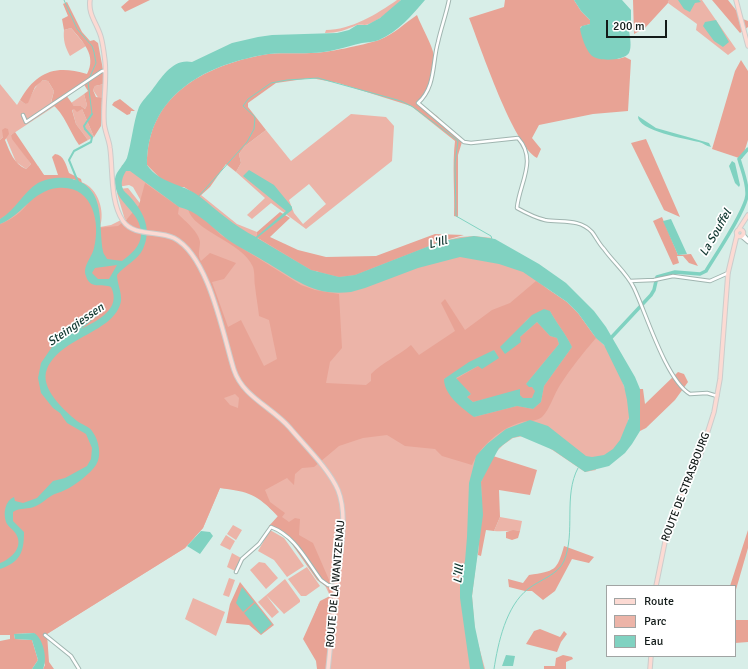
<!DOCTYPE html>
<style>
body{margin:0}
#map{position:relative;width:748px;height:669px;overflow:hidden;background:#d8eee8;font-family:Signika,sans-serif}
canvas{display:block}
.legend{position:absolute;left:606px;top:585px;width:130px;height:72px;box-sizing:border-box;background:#fff;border:1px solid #a1a4a3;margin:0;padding:5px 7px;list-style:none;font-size:12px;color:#131b19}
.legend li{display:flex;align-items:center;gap:8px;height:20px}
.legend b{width:20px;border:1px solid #a1a4a3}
.scale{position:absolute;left:606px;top:20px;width:61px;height:18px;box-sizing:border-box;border:2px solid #131b19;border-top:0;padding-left:5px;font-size:12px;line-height:14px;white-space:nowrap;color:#131b19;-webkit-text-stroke:3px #fff;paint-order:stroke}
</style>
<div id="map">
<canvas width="748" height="669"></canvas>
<ul class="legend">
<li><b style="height:5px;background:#fcdad3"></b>Route</li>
<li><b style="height:11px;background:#ecb4a8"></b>Parc</li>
<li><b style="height:11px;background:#80d2c1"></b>Eau</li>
</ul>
<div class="scale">200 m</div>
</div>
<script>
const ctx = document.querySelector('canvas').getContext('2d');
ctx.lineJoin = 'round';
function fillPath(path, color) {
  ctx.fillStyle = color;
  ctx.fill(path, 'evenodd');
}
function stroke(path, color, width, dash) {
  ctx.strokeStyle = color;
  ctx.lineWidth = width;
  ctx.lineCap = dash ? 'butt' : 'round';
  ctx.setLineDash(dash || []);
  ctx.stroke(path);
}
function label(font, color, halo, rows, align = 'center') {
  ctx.font = font + ' Signika,sans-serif';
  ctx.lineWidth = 3.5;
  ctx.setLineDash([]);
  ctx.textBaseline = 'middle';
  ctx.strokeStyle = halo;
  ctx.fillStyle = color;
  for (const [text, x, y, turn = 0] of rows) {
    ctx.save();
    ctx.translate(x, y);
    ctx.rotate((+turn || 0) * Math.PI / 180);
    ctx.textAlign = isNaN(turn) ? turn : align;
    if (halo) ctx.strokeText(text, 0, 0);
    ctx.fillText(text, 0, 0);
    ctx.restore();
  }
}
fillPath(new Path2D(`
 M397 0H401C392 10 382 18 369 24 365 26 361 24 357 25 346 30 337 33 325 33L326 30C351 30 377 14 397 0Z
 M669 0H702L736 49 728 55 696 30 697 24 668 3Z
 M71 28 86 46 70 56C65 47 63 40 64 30Z
 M43 80 48 81 54 91 51 102 55 106 11 135 31 164 26 169 16 162 6 138 3 137 0 140V84L17 105 20 100 25 104C33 96 33 86 43 80Z
 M104 84 102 98 99 99 93 90 95 86Z
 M84 94 87 105 85 109 81 106 75 107 71 103Z
 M72 109H82L94 137 88 140 76 124Z
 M351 114 386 117 394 126 392 161 306 229 271 203 252 219 247 215 265 198 236 172 241 163 239 154 245 146 266 130 291 161ZM309 184 326 204 303 224 294 213 289 200Z
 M122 165 199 196 201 195 237 224 257 232 256 237 317 272 460 237 474 236 492 238 491 252 522 264 612 353 632 408 620 447 594 461 596 470 585 472 545 445 523 436 513 438 503 445 496 452 488 465 472 596 475 632 485 669H318V660L305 639 319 603 331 598 322 579 279 518 260 497 241 490 220 488 203 528 185 548 47 634 0 627V175L12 180 38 166 47 180C57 180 72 179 81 182 99 188 105 212 100 227L111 225 121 220 131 230 141 201 133 187 129 185 118 187Z
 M128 188 147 212 125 220 117 193 119 189Z
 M500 517 522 521 520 531C511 530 503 532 494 531Z
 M233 525 242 530 236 540 227 534Z
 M270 530 284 538 304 566 287 577 274 560 258 551Z
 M226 535 235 541 230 550 220 545Z
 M232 553 241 558 235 571 227 567Z
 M259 562 265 563 278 578 266 589 250 570Z
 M307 567 320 586 306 596H301L288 579Z
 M229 578 235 580 229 597 223 595Z
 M285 579 300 600V602L284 614 266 595 279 612 272 618 258 602Z
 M193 598 225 612 216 636 185 619Z`), '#ecb4a8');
fillPath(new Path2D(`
 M129 0H150L125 12 121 7Z
 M505 0H574L581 11 590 20V24L580 27 618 59 625 57 631 60 628 111 593 114 539 125 532 138 541 149 537 158C513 145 481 48 469 18L504 7Z
 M633 0H669L668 3 645 28 634 34Z
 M712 0H728L743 19 748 21V27L740 33Z
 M67 2 82 32 90 41 94 40 98 43 104 75V84L95 86 93 90 96 97 102 98 101 126 94 137 82 109 77 112 74 109 72 110 76 124 88 140 79 145C69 131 65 114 51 103L54 91 48 81 43 80 35 87 28 103 25 104 20 100C36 72 55 64 87 74 97 55 83 42 71 28L64 30 62 19 68 16 63 4ZM83 83 88 91 84 94 87 105 85 109 81 106H74L66 95Z
 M417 15C421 26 432 44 434 56 436 70 427 92 418 102L437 116 462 142 458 155V217L454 216C455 191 452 166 455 141L411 106 338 83 311 78 276 83 248 103V107L266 130 245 146 239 154 241 163 236 172 226 164 210 187 199 197 184 187H177L160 178 147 165C147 96 202 67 262 55 278 52 295 54 311 53 327 53 363 45 379 40 393 35 405 23 417 15Z
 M741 60 748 71V140L742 159 712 149 735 71Z
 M120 99 135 111H131L130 114 127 115 112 105 114 102Z
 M5 128 8 129 9 134 5 140C10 152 14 164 26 169L31 164 12 139 11 135 15 132 44 175H58L52 157 55 154C64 155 66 165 69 173L81 179 82 183 73 179 25 196 8 214 0 219V140L3 137 2 130Z
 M646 139 680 217 664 210 631 143Z
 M145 183 179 207 178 214C185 221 199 232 200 242 200 249 197 255 201 261L210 253 236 263 224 279 212 282 228 327 241 320 264 366 277 359 269 320 259 316C258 306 256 296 255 286 254 280 255 273 253 267 243 242 193 231 188 209L205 219 221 235 301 285 315 290 339 294 342 348 330 362 326 383 366 385 371 381V374C383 362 398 356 411 345L419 355 455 331 441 303 445 299 465 330 492 310 510 303 536 281 567 302 578 313 596 338C583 353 571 368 560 385 554 394 550 409 542 417 536 422 529 420 522 422 501 428 480 446 472 465L442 456 435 449 405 446 387 435 363 438 339 446 314 467 302 468 295 474 294 485 287 478 265 490 270 502 285 513 282 517 289 522 295 518 300 519 299 535 313 543 333 589 335 596 327 669H317L316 661 303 639 320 601 330 596 328 588 317 580 287 537 269 526 278 516C256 494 250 492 220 488L203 528 185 548 47 634 49 662 54 669H43L45 665 34 633 14 634 15 639 32 640 38 660 32 669H0V641L10 639V635H0V224C9 221 19 214 25 207 28 204 30 200 33 197 48 184 78 182 90 201 95 208 95 220 97 228L118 226 127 219 139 205ZM550 311C557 324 566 334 572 347L544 386 541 402 533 409 517 406 474 417 444 379 494 350 498 358 478 366 456 379 471 394 467 397 473 402 493 397 520 395 523 399 532 398 536 391 532 387 526 384 559 344 557 338 550 336 537 322 520 337C522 317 532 315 550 311ZM235 394 239 398 238 408 230 405 224 398Z
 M280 212 290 218 270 237 298 250 326 257 376 256 435 234 464 235 442 241 355 275 339 277 311 270 256 237 257 232Z
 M662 217 678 255 691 254 698 266 689 263 683 256H677L679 263 673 265 653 221Z
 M678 372 684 374 688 382 675 400 646 428 640 431V389H643L645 404Z
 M493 456 537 470 530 495 499 490 500 517 494 531 486 530 481 556 478 555 482 498 481 482Z
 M513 530 520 531 518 538 512 540 506 538V532Z
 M748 530V548L735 593V586H730Z
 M564 546 594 557 589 563 572 559 555 591 543 600 532 591H525L509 587 508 579 523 583 529 575C555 571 557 571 564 546Z
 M240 582 274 625 261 635 249 625 226 623 230 604Z
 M735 620H748V642L735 643Z
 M540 629 560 637 564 631 567 634 561 642 557 652 526 644 534 631Z
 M563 655 572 657 573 659 566 662V669H544V666H555L556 658Z`), '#e8a395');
fillPath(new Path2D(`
 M401 0H425C412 15 398 32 379 40 374 42 367 42 362 43 345 47 328 53 311 53 295 54 278 52 263 55 202 66 147 97 147 165 160 184 182 183 199 196 218 211 234 226 256 237L286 211 243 176 249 170 274 185 292 207V210L257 238 311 270 339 277 355 275 442 241 474 236 495 239 539 264 566 283 594 311 606 327 635 377 640 389V431L632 444 625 453 609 466 585 472 553 450 520 436 512 438 499 448 481 482 483 515 472 596 475 627 484 669H470L460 598V579L465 561 467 537 469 483 476 456 487 444 506 429 530 420 548 426 586 456 592 457 604 455 613 449 620 440 629 418 627 400 624 386 604 345 596 338 578 313 567 302 523 272 499 264 460 257 418 268 365 288 351 292C313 297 294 278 264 261 250 252 235 246 222 235 208 224 197 211 179 207L130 171H126C123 176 120 183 123 189 124 192 129 195 131 198 144 213 152 229 143 249 137 261 125 265 117 275 117 283 122 293 121 301 115 333 61 336 47 369 39 388 64 410 77 421 82 425 89 426 92 431 99 440 102 456 96 465 90 474 74 486 65 490 60 493 55 493 51 496 46 499 41 504 36 506 28 510 20 507 13 512V521L24 532C24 553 20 562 0 569V563C11 559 24 547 16 534 13 529 8 527 6 522 3 513 5 501 14 497L15 501 23 503 37 498 53 481 65 478 87 466 91 459 92 448 86 434 67 423 60 413 53 408 41 393 38 378 41 363 54 344 75 331 99 310 100 311 98 315 81 329C97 321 122 309 111 287 102 283 90 290 86 276 82 267 92 257 94 248 101 221 92 184 57 188 32 191 23 215 0 224V219C16 210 23 192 38 183 47 178 58 177 68 178 107 185 98 222 103 251 103 254 106 256 107 259L122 261C130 255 141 246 141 235 142 210 113 204 115 179 116 171 124 165 127 158 132 141 133 123 139 107 142 101 148 95 152 90 162 77 173 58 192 62L232 43 258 37 272 35 337 33 349 30 357 25H367L380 18ZM117 265 109 279H98L92 273 95 268Z
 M574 0H622L631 10V28L629 31C630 37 632 47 629 53 624 61 597 62 591 55 585 48 582 38 580 29L582 26 590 24V20L581 11Z
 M678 0H699L701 2 695 3 690 12 684 9Z
 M716 20 729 42 723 47 714 41 703 26 705 22Z
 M638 116 656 128 709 143 711 147C706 146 703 143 699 142 687 139 637 131 638 116Z
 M732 161 735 163 740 185 739 187 735 183 729 166Z
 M671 219 687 254 678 255 663 221Z
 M544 309 550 311C557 324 566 334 572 347L544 386 541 402 533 409 517 406 474 417C462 408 444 395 444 379L469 362 494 350 499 358 482 369 478 366 456 378 471 394 467 397 473 402 520 389V395L523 398H532L535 391 532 387H529L526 384 559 344 557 338 550 336 537 322 520 337 521 342 505 354 500 347 532 315Z
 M201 531 210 532 213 536 200 554 187 546Z
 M242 587 254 602 243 612 236 603Z
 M255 603 272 624 261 634 244 613Z
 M34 633C43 638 48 659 43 669H32L38 660 32 640 15 639 14 634Z
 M506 655 515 656 513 666H502Z`), '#80d2c1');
stroke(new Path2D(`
 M64 0 77 29 92 46 94 52 96 63 89 79
 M88 82 92 114
 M198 197 247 142 254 129 255 117 243 106 248 99 271 83 287 80 318 78 401 101 413 107 458 141 455 163 456 216 491 236 492 239
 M494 669C498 643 506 606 528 589 539 580 558 575 564 561 576 532 563 496 578 468`), '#80d2c1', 1);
stroke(new Path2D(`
 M78 182 69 160 74 151 91 142 92 137 85 129 84 126 92 114`), '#80d2c1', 2);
stroke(new Path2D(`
 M609 340 651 295 654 290 657 277 675 272 700 274 706 271C715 256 746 210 747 195 748 184 742 170 739 159L748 149`), '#80d2c1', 3.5);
const minor = new Path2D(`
 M449 0C446 15 441 28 438 42 432 63 436 87 418 103L464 142 471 143 518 138C538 160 519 184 517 208 526 213 536 218 545 220 561 223 579 218 592 232 596 237 599 244 604 249 613 262 627 273 634 288 646 313 666 380 690 394L707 393 717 396
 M23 115 26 122 102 71H105
 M743 234 748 240
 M741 236 748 242
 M630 281 654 280 673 276 710 281 728 273
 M236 572 242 559 259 544 271 527C295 536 306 560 321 580L328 585 336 586
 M45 635 71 656 79 669`);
const major = new Path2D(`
 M90 0C88 15 97 23 101 37 103 44 104 53 105 61 107 81 103 101 104 121 104 130 109 139 110 148 113 170 110 202 123 221 134 237 158 230 174 238 209 256 223 335 234 370 243 397 272 407 290 428 305 446 329 469 338 490 349 517 339 559 336 587 333 614 331 642 328 669
 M736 0 748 46
 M739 229 748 215
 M736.5 233a3.5 3.5 0 1 1 7 0a3.5 3.5 0 1 1-7 0Z
 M656 586 667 532 677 506 701 453 714 412 720 379 728 273 737 235
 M650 669 651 656`);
stroke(minor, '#a0b5b0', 4.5);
stroke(major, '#cbcdcc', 5.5);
stroke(minor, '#fff', 2.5);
stroke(major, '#fcdad3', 3.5);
label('11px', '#131b19', '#fff', [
 ["ROUTE DE STRASBOURG",686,487,-69],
 ["ROUTE DE LA WANTZENAU",336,584,-85]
]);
label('italic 12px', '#0f372f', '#fff', [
 ["La Souffel",716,233,-60],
 ["L'Ill",438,243,-15],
 ["Steingiessen",76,325,-35],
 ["L'Ill",459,574,-84]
]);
</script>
